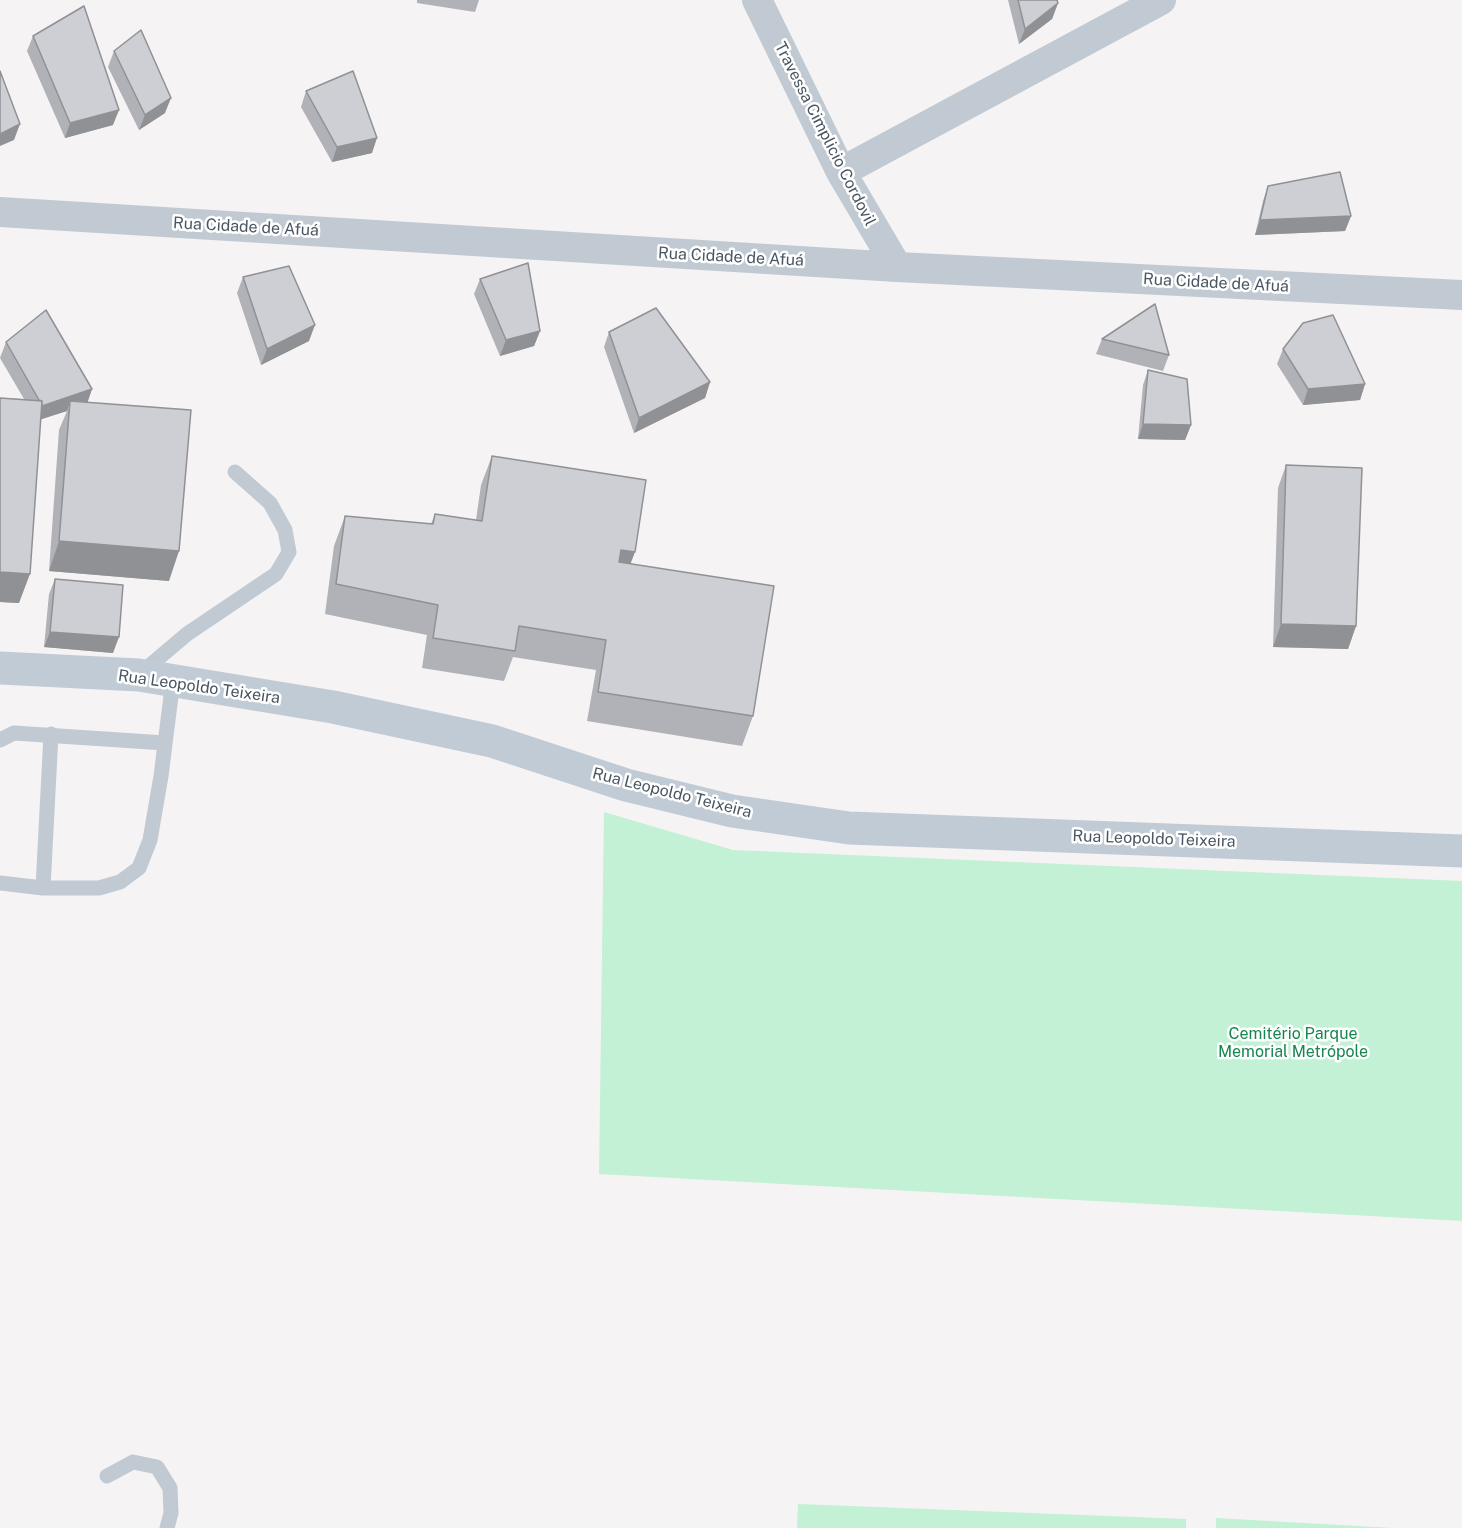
<!DOCTYPE html>
<meta charset="utf-8">
<style>
body{margin:0}
canvas{display:block;background:#f5f3f3}
</style>
<canvas width="1462" height="1528"></canvas>
<script>
const ctx = document.querySelector('canvas').getContext('2d');
ctx.lineJoin = 'round';
function fillPath(path, color) {
  ctx.fillStyle = color;
  ctx.fill(path, 'evenodd');
}
function stroke(path, color, width, dash) {
  ctx.strokeStyle = color;
  ctx.lineWidth = width;
  ctx.lineCap = dash ? 'butt' : 'round';
  ctx.setLineDash(dash || []);
  ctx.stroke(path);
}
function label(font, color, halo, rows, align = 'center') {
  ctx.font = font + ' "Public Sans",sans-serif';
  ctx.lineWidth = 5;
  ctx.setLineDash([]);
  ctx.textBaseline = 'middle';
  ctx.strokeStyle = halo;
  ctx.fillStyle = color;
  for (const [text, x, y, turn = 0] of rows) {
    ctx.save();
    ctx.translate(x, y);
    ctx.rotate((+turn || 0) * Math.PI / 180);
    ctx.textAlign = isNaN(turn) ? turn : align;
    if (halo) ctx.strokeText(text, 0, 0);
    ctx.fillText(text, 0, 0);
    ctx.restore();
  }
}
fillPath(new Path2D(`
 M604 812 733 850 1462 881V1221L599 1174Z
 M798 1504 1186 1519V1528H797Z
 M1216 1518 1393 1528H1216Z`), '#c3f1d5');
stroke(new Path2D(`
 M141 673 187 634 276 574 289 552 285 530 270 503 235 472
 M0 740 14 733 165 743
 M0 883 43 888H99L120 882 139 868 150 840 161 776 173 680
 M43 888 51 734
 M107 1476 133 1462 157 1467 170 1488 171 1513 167 1528`), '#c1cad2', 15);
stroke(new Path2D(`
 M757 0 841 172 897 267
 M841 172 1161 0
 M0 212 897 267 1462 295`), '#c1cad2', 30);
stroke(new Path2D(`
 M0 668 139 675 333 707 492 741 626 785 732 811 849 828 1462 851`), '#c1cbd6', 33);
fillPath(new Path2D(`
 M417 0H479L475 12 417 3Z
 M1008 0H1057L1058 3 1052 19 1019 44Z
 M33 36 113 125 65 138 27 51Z
 M114 51 165 113 139 130 108 67Z
 M306 91 372 153 332 162 301 107Z
 M1268 186 1351 216 1345 231 1255 235 1263 201Z
 M243 277 309 341 261 365 237 293Z
 M480 279 540 331 534 346 500 356 474 294Z
 M609 332 710 382 705 398 634 433 604 347Z
 M1102 339 1169 355 1163 371 1096 354Z
 M6 342 92 389 87 402 169 581 49 571 59 430 67 411 40 419 19 603 0 602V398L24 399 0 358Z
 M1283 349 1365 384 1360 400 1303 405 1277 364Z
 M1148 370 1191 425 1185 440 1138 439 1143 385Z
 M492 456 631 564 753 716 742 746 587 721 596 670 513 657 504 681 422 668 427 635 325 614 334 546 345 516 431 524 435 514 476 520 481 485Z
 M1286 465 1356 626 1348 649 1273 647 1278 488Z
 M55 579 113 653 44 647 49 594Z`), '#b0b2b7');
fillPath(new Path2D(`
 M1058 3 1052 19 1019 44 1025 29Z
 M171 98 165 113 139 130 145 115Z
 M119 110 113 125 65 138 70 123Z
 M20 124 14 140 0 146V134Z
 M377 138 372 153 332 162 337 147Z
 M1351 216 1345 231 1255 235 1260 220Z
 M315 325 309 341 261 365 267 349Z
 M540 331 534 346 500 356 506 340Z
 M710 382 705 398 634 433 639 418Z
 M1365 384 1360 400 1303 405 1308 389Z
 M92 389 87 404 70 401 67 411 36 421 42 406Z
 M1143 424 1191 425 1185 440 1138 439Z
 M59 541 179 551 169 581 49 571Z
 M621 550 635 552 624 581 610 579Z
 M0 572 30 574 19 603 0 602Z
 M1281 624 1356 626 1348 649 1273 647Z
 M50 632 119 637 113 653 44 647Z`), '#909195');
const building = new Path2D(`
 M1018 0H1057L1058 3 1025 29Z
 M84 6 119 110 70 123 33 36Z
 M141 30 171 98 145 115 114 51Z
 M0 71 20 124 0 134Z
 M353 71 377 138 337 147 306 91Z
 M1340 172 1351 216 1260 220 1268 186Z
 M528 263 540 331 506 340 480 279Z
 M289 266 315 325 267 349 243 277Z
 M1155 304 1169 355 1102 339Z
 M656 308 710 382 639 418 609 332Z
 M46 310 92 389 42 406V401L39 400 6 342Z
 M1333 315 1365 384 1308 389 1283 349 1303 323Z
 M1148 370 1187 379 1191 425 1143 424Z
 M0 398 42 401 30 574 0 572Z
 M70 401 191 410 179 551 59 541Z
 M492 456 646 480 635 552 621 550 619 562 774 586 753 716 598 692 606 640 519 626 515 651 433 638 438 605 336 584 345 516 433 524 435 514 482 521Z
 M1286 465 1362 468 1356 626 1281 624Z
 M55 579 123 585 119 637 50 632Z`);
fillPath(building, '#cdcfd5');
stroke(building, '#909195', 1.5);
label('16px', '#4a5661', '#fff', [
 ["Travessa Cimplicio Cordovil",825,134,63],
 ["Rua Cidade de Afuá",246,227,3],
 ["Rua Cidade de Afuá",731,257,3],
 ["Rua Cidade de Afuá",1216,283,3],
 ["Rua Leopoldo Teixeira",199,687,8],
 ["Rua Leopoldo Teixeira",672,793,14],
 ["Rua Leopoldo Teixeira",1154,839,2]
]);
label('16px', '#17864f', '#fff', [
 ["Cemitério Parque",1293,1034],
 ["Memorial Metrópole",1293,1052]
]);
</script>
